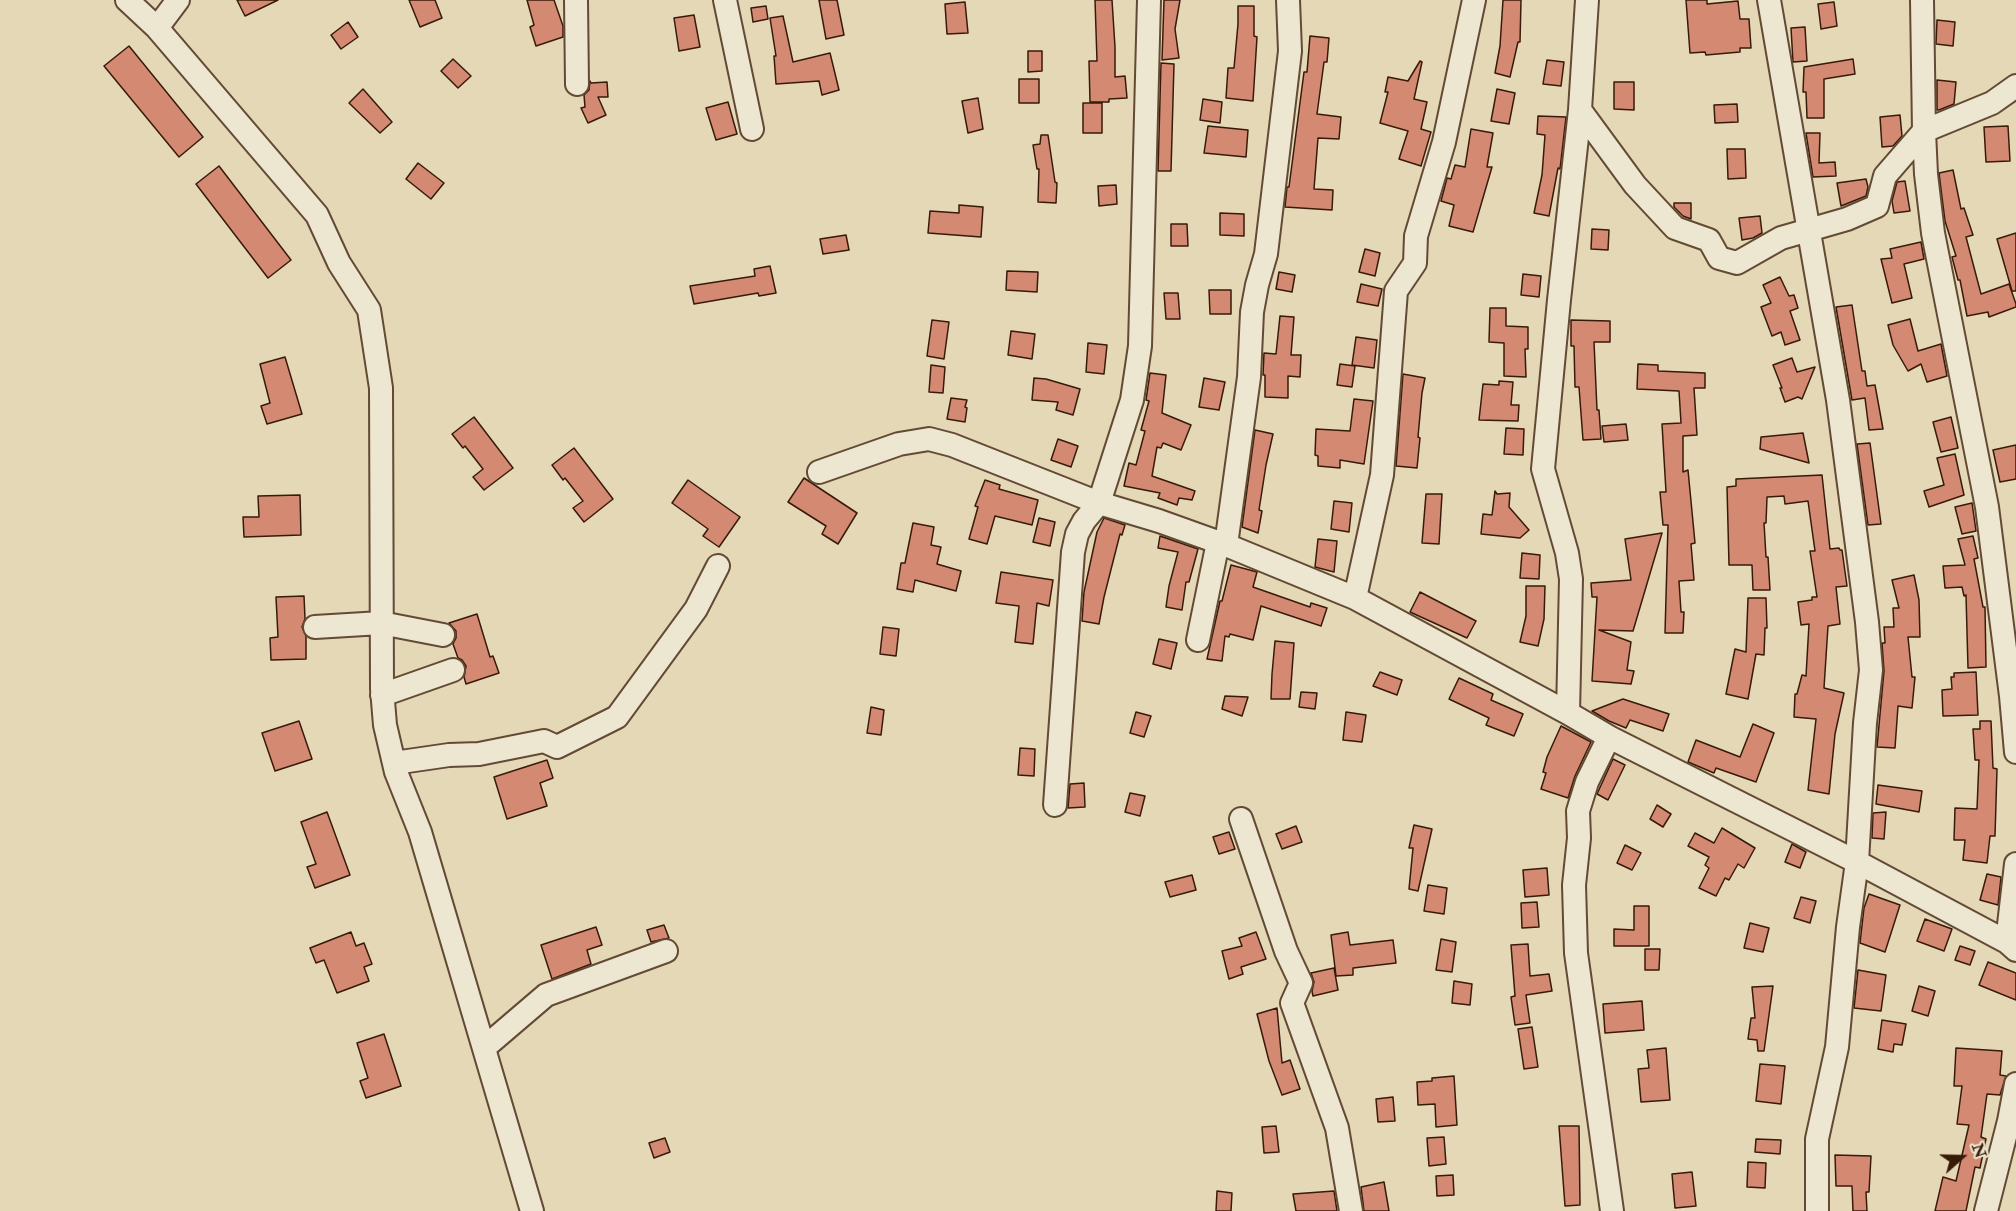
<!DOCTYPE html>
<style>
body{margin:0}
#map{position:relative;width:2016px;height:1211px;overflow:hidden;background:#e4d8b7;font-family:"IM FELL Double Pica",serif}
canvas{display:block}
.north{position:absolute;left:1932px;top:1127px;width:60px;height:60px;-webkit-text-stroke:4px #ede6d0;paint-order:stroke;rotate:70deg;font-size:16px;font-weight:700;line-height:24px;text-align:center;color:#381a09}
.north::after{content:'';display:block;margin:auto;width:21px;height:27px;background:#381a09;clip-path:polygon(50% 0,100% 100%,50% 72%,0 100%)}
</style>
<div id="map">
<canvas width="2016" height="1211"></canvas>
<div class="north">N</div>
</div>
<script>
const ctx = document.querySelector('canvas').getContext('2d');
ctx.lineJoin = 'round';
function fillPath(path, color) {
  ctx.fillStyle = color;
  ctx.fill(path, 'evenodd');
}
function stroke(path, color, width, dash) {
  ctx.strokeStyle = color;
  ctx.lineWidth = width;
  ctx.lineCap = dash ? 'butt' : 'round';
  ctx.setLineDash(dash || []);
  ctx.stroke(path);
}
const building = new Path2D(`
 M237 0H278L245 16Z
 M409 0H435L442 18 420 27Z
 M527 0H554L563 26V37L536 46 530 27 534 25Z
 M819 0H837L844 35 826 39Z
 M1095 0H1112L1115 47V77L1125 76 1127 98 1109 99V102H1090L1089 61H1097Z
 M1164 0H1180L1175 29 1179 58 1162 60Z
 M1503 0H1521L1520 42H1518L1510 77 1495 73 1500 46Z
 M1686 0H1707V4L1738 1 1740 19H1749L1751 48H1740V52L1706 55 1705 52 1690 53Z
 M965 2 968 33 947 34 945 4Z
 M1834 2 1837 26 1821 29 1818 4Z
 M766 6 768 19 753 22 751 8Z
 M1238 6H1254V36L1257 37 1253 101 1226 98 1228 68H1234L1238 24Z
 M694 15 700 47 679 51 674 18Z
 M783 16 793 62 830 53 839 90 822 95 819 81 776 84 774 56H776L770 18Z
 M1937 20 1955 22 1953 46 1936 44Z
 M348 22 358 37 341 49 331 35Z
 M1805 27 1807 61 1793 62 1791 28Z
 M1310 36 1329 38 1327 62H1324L1317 114 1341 117 1339 139 1318 138 1314 189 1333 190 1332 210 1285 207 1287 187H1289L1304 72H1307Z
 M129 46 203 137 179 157 104 66Z
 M1028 51H1042V71L1028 72Z
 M453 59 471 76 458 88 441 71Z
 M1853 59 1855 74 1824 79V118H1807L1806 92H1803L1804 67Z
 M1547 60 1564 62 1561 86 1543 84Z
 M1420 61 1422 62 1414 99 1427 102 1421 129 1431 132 1421 166 1399 159 1408 131 1380 123 1388 92H1385L1388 77 1408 81Z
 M1161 63 1174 64 1171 171H1158Z
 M1019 79H1039V103H1019Z
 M1937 80 1956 82 1954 104 1939 110H1937Z
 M590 81 591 83 607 82 608 97H598L606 115 588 123 581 108 585 107 584 95 589 90Z
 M1614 82H1634V110L1614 109Z
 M363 89 392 122 380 133 349 103Z
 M1497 89 1515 93 1509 124 1491 121Z
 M978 98 983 129 968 133 962 101Z
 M1203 99 1222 102 1220 123 1200 120Z
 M728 102 737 134 716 140 706 108Z
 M1083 103H1102V133H1083Z
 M1737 104 1738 122 1715 123 1714 105Z
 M1900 115 1902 136 1893 146 1882 147 1880 117Z
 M1538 116 1566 117 1560 169 1558 168 1549 216 1534 213 1542 175 1545 135 1537 134Z
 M1208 126 1248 130 1246 157 1204 153Z
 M2008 126 2010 161 1986 162 1984 127Z
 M1471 129 1493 133 1487 167H1492L1473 232 1449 226 1454 205 1441 201 1447 178 1451 179 1455 165 1465 167Z
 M1806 133H1820L1819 163 1835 162 1836 176 1813 177Z
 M1041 135H1048L1055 182 1057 183 1056 203 1038 202 1039 169H1037L1033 145 1040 144Z
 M1727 149H1745L1746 178 1728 179Z
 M418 163 444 183 431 199 406 179Z
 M219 166 291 260 268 278 196 184Z
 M1953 170 1961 209 1964 208 1973 235 1966 237 1981 294 2009 284 2016 304V307L1989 317 1988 312 1967 316 1960 280H1958L1952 257 1956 256 1945 221 1939 173Z
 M1866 179 1868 187 1866 196 1841 206 1837 183Z
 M1905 181 1910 211 1894 213 1892 201 1897 182Z
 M1116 185 1117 204 1099 206 1098 186Z
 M1674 203H1691V219L1683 216 1674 207Z
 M959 205 983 207 981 237 928 233 930 211 959 213Z
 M1220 213 1244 214V236L1220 235Z
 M1760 216 1762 233 1753 238 1742 240 1739 218Z
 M1171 224H1187L1188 246H1171Z
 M1592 229 1609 230 1608 250 1591 249Z
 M2016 233V291H2012L1997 239Z
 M846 235 849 250 823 254 820 239Z
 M1921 242 1924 259 1904 264 1912 298 1892 303 1881 259 1892 258 1890 249Z
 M1365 249 1380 253 1375 276 1359 272Z
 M770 266 776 293 759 296 758 293 694 304 690 286 755 276 754 269Z
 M1007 271 1038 272 1037 292 1006 290Z
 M1279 272 1295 275 1292 292 1276 289Z
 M1523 274 1541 276 1539 297 1521 295Z
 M1780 277 1789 296 1794 295 1798 308 1790 311 1800 340 1785 345 1781 332 1772 336 1761 307 1771 303 1763 285Z
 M1361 284 1382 289 1378 306 1357 302Z
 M1209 290H1231V314H1210Z
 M1164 293H1178L1180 319H1166Z
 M1852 305 1862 371H1865L1867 386 1875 385 1883 429 1869 430 1865 398 1852 400 1836 307Z
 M1490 308H1506V326L1528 327V349H1525L1526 377 1504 376V343L1489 342Z
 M1280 316 1294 317 1291 355H1301L1300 377 1288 376V398L1265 397V375H1263L1264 353 1276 354Z
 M1910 319 1918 351 1941 344 1947 376 1927 382 1921 364 1908 371 1893 345 1888 325Z
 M932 320 949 322 944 359 927 356Z
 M1571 320 1610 321V342H1594L1597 410H1599L1601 439 1583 440 1579 387H1575L1574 346H1571Z
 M1011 331 1035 334 1032 359 1008 355Z
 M1356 337 1377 340 1374 368 1352 365Z
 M1088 343 1107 345 1104 374 1086 372Z
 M285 357 302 414 267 424 261 406 270 403 260 364Z
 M1792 358 1797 372 1815 367 1802 399 1798 397 1785 402 1780 388H1782L1773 365Z
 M1340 364 1355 366 1352 387 1337 385Z
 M1638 364 1658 365V371L1705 373V388H1694L1697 435 1683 436V472L1688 470 1695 543 1691 544 1694 580 1679 581 1681 612H1684L1683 633H1665L1668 525H1663L1660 492H1666L1662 424 1681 423 1679 391 1637 389Z
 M931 365 945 367 943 393 929 392Z
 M1150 373 1166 375 1162 413 1191 425 1181 450 1163 443 1161 448 1157 447 1152 476 1195 491 1192 500 1179 498 1177 505 1158 498 1160 493 1124 486 1129 463 1136 465 1145 431 1141 430 1149 401 1146 400Z
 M1403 374 1425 378 1422 393 1418 437 1420 438 1417 468 1396 466Z
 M1034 378 1046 379 1080 389 1073 415 1056 410 1058 402 1032 400Z
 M1204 378 1225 382 1219 410 1199 407Z
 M1499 381 1513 382 1511 405H1519L1518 421 1479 420 1483 384 1499 385Z
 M951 398 967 400 965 407 967 408 965 422 947 419Z
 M1354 399 1373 401 1364 464 1340 460V468L1318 466V456L1315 455 1316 429 1350 431Z
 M474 417 513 468 484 490 473 477 483 469 465 446 463 448 452 434Z
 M1951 417 1958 448 1941 452 1933 422Z
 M1626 424 1628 440 1604 442 1602 426Z
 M1506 428 1524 429 1523 455 1504 454Z
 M1255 430 1273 434 1266 465 1259 510 1262 511 1258 533 1242 527Z
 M1803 433 1809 463 1760 449 1761 437Z
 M1058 439 1078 446 1071 467 1051 460Z
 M1870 443 1881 524 1868 525 1857 444Z
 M2016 445V479L2000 482 1993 450Z
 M574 448 613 499 584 522 573 508 583 501 565 478 563 480 552 465Z
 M1955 454 1964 495 1929 507 1924 491 1944 485 1937 458Z
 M1822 475 1830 549 1839 548 1840 550H1842L1847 586 1836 587 1840 624 1828 626 1824 688 1844 693 1835 734 1829 794 1808 790 1816 719 1794 717 1795 694H1797L1802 675 1806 676 1809 624 1801 625 1798 602 1812 600V597H1817L1810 551H1815L1808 501 1785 504 1784 496 1767 497 1766 523H1764L1766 557H1768L1770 590H1753L1752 565H1729L1727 487 1736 486V479Z
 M804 478 857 513 838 544 822 534 826 526 788 502Z
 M688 480 740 517 719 547 703 536 708 529 672 503Z
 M985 480 1000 485 999 489 1038 500 1032 525 995 516 987 544 969 539 978 507 975 506Z
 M1495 491 1497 494 1510 493 1509 507 1529 530 1520 538 1481 534 1483 514 1492 515Z
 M1426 494H1442L1439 544 1422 543Z
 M300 495 301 535 244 537 243 517H259L258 496Z
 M1334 501 1352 503 1349 532 1331 529Z
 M1972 503 1976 531 1962 534 1955 507Z
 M1039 518 1055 522 1050 546 1033 542Z
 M1104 518 1125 525 1122 535 1120 534 1104 597 1099 624 1082 621 1084 592 1097 532Z
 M913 523 934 527 931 545 941 547 937 564 961 571 956 591 915 580 913 592 897 589 901 563H905Z
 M1662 533 1633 631 1599 630 1631 642 1627 670 1634 671 1631 684 1592 681 1597 597H1592L1591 583 1631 580 1625 539Z
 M1160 536 1198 549 1189 582H1186L1182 610 1166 607 1169 586 1178 552 1158 548Z
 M1973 536 1978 558 1974 559 1983 607H1985L1986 667 1968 668 1966 595 1964 596 1962 587 1945 588 1943 566 1965 565 1958 539Z
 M1318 539 1337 541 1334 572 1315 567Z
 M1522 553 1540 555 1539 579 1520 578Z
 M1231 565 1257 572 1253 587 1310 607 1311 603 1327 608 1321 626 1261 606 1253 640 1230 634 1229 637 1225 636 1222 661 1207 659 1220 601H1222Z
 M1001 572 1053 580 1049 606 1037 603 1033 644 1015 642 1019 606 996 603Z
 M1914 575 1919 600 1920 637H1908L1912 677H1915L1912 708 1898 706 1895 748 1877 747 1884 671 1882 643H1885L1884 627H1894L1893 608H1899L1892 580Z
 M1526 586H1545L1544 619 1538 646 1520 642 1526 616Z
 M1420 592 1476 621 1467 638 1410 612Z
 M304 596 305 619 302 627 306 636V659L271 660 270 638 278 637 276 597Z
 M1748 598H1766L1767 628H1765L1764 655 1756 654 1748 699 1726 694 1735 649 1746 652Z
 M477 614 490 657 493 656 499 673 466 684 464 677 466 666 462 660 458 658 453 644 456 638V631L449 623Z
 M883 627 899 629 896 656 880 654Z
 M1159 639 1177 643 1171 669 1153 664Z
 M1275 641 1294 643 1290 699H1271L1272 674Z
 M1380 672 1402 680 1397 695 1373 686Z
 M1976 672 1978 715 1943 716 1942 690 1952 689 1951 677H1954V673Z
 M1459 678 1493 694 1491 700 1523 714 1514 736 1486 725 1489 718 1449 699Z
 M1301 692 1317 693 1315 709 1299 707Z
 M1225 696 1248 697 1242 716 1222 709Z
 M1623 699 1669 714 1663 731 1630 720 1626 728 1609 721 1592 711Z
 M871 707 884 710 881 735 867 733Z
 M1136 712 1151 716 1144 737 1130 733Z
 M1346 712 1366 715 1362 742 1343 740Z
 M299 721 312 759 275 771 262 733Z
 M1980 721H1991L1993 768 1997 769 1995 836H1990L1987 863 1963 860 1965 840H1954L1955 808 1977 809 1979 760H1975L1973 729H1980Z
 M1753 724 1774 733 1756 782 1716 768 1714 773 1688 762 1696 740 1740 757Z
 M1561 726 1591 742 1575 776 1568 798 1541 789 1546 773 1543 772 1547 757Z
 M1020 748 1035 749 1034 776 1018 775Z
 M1613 759 1625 765 1608 800 1597 794Z
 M547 760 553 778 540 783 547 806 507 819 494 777Z
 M1084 783 1085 807 1068 808 1070 784Z
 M1878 785 1922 791 1919 812 1876 804Z
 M1130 793 1145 796 1140 816 1125 812Z
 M1657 805 1671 814 1663 827 1650 819Z
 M327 812 350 875 315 888 307 867 316 864 301 822Z
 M1886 812 1884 839 1872 838 1873 813Z
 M1414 825 1432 829 1418 891 1409 889 1413 848H1409Z
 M1296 826 1302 842 1282 849 1276 834Z
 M1722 828 1755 848 1744 868 1738 864 1729 880 1725 878 1716 896 1699 888 1709 868 1705 865 1709 857 1688 846 1695 833 1714 843Z
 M1229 832 1235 849 1219 854 1213 837Z
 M1792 844 1806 852 1800 868 1785 862Z
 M1625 845 1641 853 1632 870 1617 863Z
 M1547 868 1549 895 1525 897 1523 870Z
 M1987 874 2001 877 1998 905 1980 900Z
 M1192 875 1196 890 1170 897 1165 882Z
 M1428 885 1447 888 1444 914 1424 911Z
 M1869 894 1900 905 1885 952 1860 943 1864 908Z
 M1801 897 1816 901 1810 923 1794 918Z
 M1537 902 1539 927 1522 928 1521 903Z
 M1634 906H1649V946H1614V929L1634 930Z
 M1925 919 1952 929 1944 951 1917 941Z
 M1750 923 1769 928 1763 952 1744 948Z
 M664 925 669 938 651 942 647 930Z
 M596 927 602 945 587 950 591 964 552 979 541 945Z
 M351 932 356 946 364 943 372 964 364 967 369 981 337 993 324 960 316 963 310 948Z
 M1256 932 1266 959 1241 967 1243 974 1229 979 1222 951 1242 946 1239 938Z
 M1348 932 1350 945 1393 940 1396 963 1353 968V975L1336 976 1331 935Z
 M1441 939 1456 942 1452 972 1436 970Z
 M1528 944 1530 976 1549 974 1552 991 1526 995 1530 1023 1515 1025 1511 997 1515 996 1511 945Z
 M1960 946 1975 951 1970 965 1955 960Z
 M1645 949H1660L1659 970H1645Z
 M1988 962 2016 973V1000L1979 985Z
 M1334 968 1338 990 1313 996 1312 991 1314 982 1311 973Z
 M1858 970 1886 975 1881 1011 1854 1008Z
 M1454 981 1472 984 1470 1005 1452 1003Z
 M1773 986 1764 1051H1758L1757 1040 1748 1039 1751 1018H1755L1752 987Z
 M1919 986 1935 991 1928 1016 1912 1011Z
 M1642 1001 1644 1030 1605 1033 1603 1004Z
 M1277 1008 1282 1063 1290 1060 1300 1089 1282 1095 1269 1061 1257 1014Z
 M1882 1020 1906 1024 1902 1045 1894 1044 1893 1052 1878 1049Z
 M1532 1027 1538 1067 1524 1069 1518 1029Z
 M384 1034 401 1086 366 1098 360 1081 368 1078 357 1043Z
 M1666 1048 1670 1100 1641 1102 1638 1069 1649 1068 1647 1050Z
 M1956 1048 2002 1051 2000 1075 2006 1076 2000 1095 1987 1094 1981 1137 1986 1139 1980 1168 1975 1167 1966 1211H1935L1943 1177 1956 1181 1969 1125 1957 1124 1962 1086H1954Z
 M1760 1064 1785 1066 1781 1104 1756 1101Z
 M1454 1076 1457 1125 1436 1127 1435 1104 1418 1105 1417 1082 1432 1081V1078Z
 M1393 1097 1395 1121 1378 1122 1376 1099Z
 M1276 1126 1279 1152 1264 1153 1262 1127Z
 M1559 1126H1579L1580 1205 1565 1206Z
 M1444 1137 1446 1164 1429 1166 1427 1138Z
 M665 1138 670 1152 654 1158 649 1143Z
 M1756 1139 1781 1140 1780 1154 1755 1152Z
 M1835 1155 1871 1156 1869 1192H1866L1867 1211H1853L1852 1186H1836Z
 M1748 1162 1766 1163 1765 1188 1747 1187Z
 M1692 1172 1696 1206 1675 1208 1672 1174Z
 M1453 1175 1454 1195 1437 1196 1436 1176Z
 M1384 1182 1389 1211H1364L1361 1187Z
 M1217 1191 1232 1193 1231 1211H1216Z
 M1334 1191 1337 1211H1296L1293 1194Z`);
fillPath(building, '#d48973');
stroke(building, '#381a09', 1.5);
const street = new Path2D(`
 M127 0 157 28 317 215 339 263 369 310 381 388 382 689 385 725 396 772 420 832 532 1211
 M576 0 577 84
 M725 0 752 129
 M1769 0 1838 400 1867 622 1871 670 1865 723 1857 862 1848 927 1837 1047 1817 1139V1211
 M1922 0 1924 131 1926 174 1933 233 1987 507 2011 696 2016 752
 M157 28 178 0
 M1580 110 1635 185 1675 228 1709 240 1719 258 1737 263 1781 238 1847 219 1877 206 1885 176 1924 131 1992 103 2016 86
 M819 472 899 444 929 439 952 445 1099 503 1159 521 1226 545 1355 598 1568 713 1609 737 1857 862 2007 942 2016 950
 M1226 545 1249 377 1252 312 1257 285 1266 254 1290 51 1288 0
 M1355 598 1382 475 1396 291 1415 263 1416 236 1444 142 1474 0
 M315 627 381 623 443 635
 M1198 640 1218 542
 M382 695 453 670
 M1568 713 1571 579 1567 553 1543 469 1559 300 1580 110 1587 0
 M1609 737 1587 782 1578 811 1579 838 1574 885 1576 953 1612 1211
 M394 763 449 755 479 754 544 741 557 747 617 717 696 609 718 566
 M1055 805 1073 552 1077 534 1084 521 1099 503 1132 400 1140 346 1149 0
 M1241 819 1286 951 1301 983 1292 1003 1337 1128 1351 1211
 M2007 942 2016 864
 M484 1048 546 995 666 951
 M1986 1211 2009 1121 2016 1084`);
stroke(street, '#634a34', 26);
stroke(street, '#ede6d0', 22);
</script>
